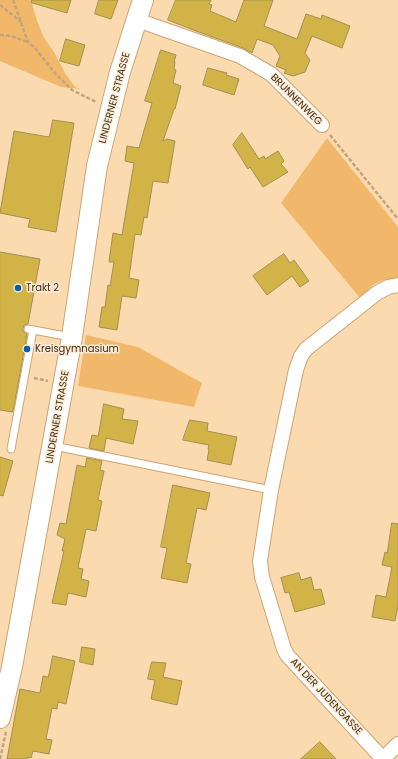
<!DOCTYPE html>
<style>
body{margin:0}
canvas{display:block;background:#fcdab0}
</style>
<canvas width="398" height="759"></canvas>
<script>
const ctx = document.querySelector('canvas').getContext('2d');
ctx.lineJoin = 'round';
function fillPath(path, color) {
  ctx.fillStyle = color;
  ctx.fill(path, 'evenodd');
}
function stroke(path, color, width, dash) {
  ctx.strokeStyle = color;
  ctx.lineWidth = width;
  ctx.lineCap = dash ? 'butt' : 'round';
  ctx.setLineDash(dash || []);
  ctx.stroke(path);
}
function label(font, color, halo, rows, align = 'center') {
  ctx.font = font + ' Poppins,sans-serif';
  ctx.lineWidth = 3;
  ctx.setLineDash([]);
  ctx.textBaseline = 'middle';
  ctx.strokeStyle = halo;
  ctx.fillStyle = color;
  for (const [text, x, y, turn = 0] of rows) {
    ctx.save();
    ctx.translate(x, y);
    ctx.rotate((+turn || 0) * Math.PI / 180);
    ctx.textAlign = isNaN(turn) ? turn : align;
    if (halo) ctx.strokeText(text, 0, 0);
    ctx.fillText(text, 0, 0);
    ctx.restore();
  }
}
fillPath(new Path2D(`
 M0 0H31L37 21 44 38 54 52 65 73 75 87 81 89 61 87 0 61Z
 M327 138 398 227V278L384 280 374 284 360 298 281 203Z
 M86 335 138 347 202 383 194 407 78 386Z`), '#f1b76a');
const building = new Path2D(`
 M32 0H71L67 13 32 3Z
 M99 0H118L111 19 95 14Z
 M176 0H211L209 4 212 5 210 11 236 22 244 0H273L264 26 297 39 306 14 321 19 322 15 350 26 342 48 312 36 305 53 310 60 305 72 293 76 284 73 286 70 276 66 280 56 273 45 257 39 252 53 243 48 196 31 168 20Z
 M66 39 85 45 79 66 60 61Z
 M161 50 176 55 174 62H175L174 69 176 70 173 83 181 86 175 109H174L163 141 167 139 175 141 168 183 153 181 147 218 144 217 141 235 135 234 129 278 139 280 136 298 122 296 117 330 99 327 102 307H105L108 285 110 286 114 262H109L113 233 122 235 134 163 125 161 127 146 139 148 152 103 145 101Z
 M208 68 227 73 226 75 239 79 234 95 203 85Z
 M53 120 74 123 56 232 28 227 30 219 0 213 14 131 49 137Z
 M242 133 259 159 264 156 265 159 278 151 284 161 281 164 288 172 263 187 250 167 248 169 233 145Z
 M0 252 40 259 28 324 24 325 23 328V331L27 334 13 412 0 410Z
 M284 254 290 263 294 260 309 281 300 287 292 276 267 295 253 276Z
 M104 404 124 409 122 419 138 421 133 444 106 438 104 451 89 448 92 435 98 436Z
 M190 420 208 423 207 431 237 437 231 465 207 460 209 450 208 449 209 445 183 440Z
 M0 457 13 461 3 496 0 495Z
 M87 458 102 461 100 470 104 471 98 500 102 501 96 531 86 529 78 568 83 569 81 579 89 581 86 597 68 593 66 605 52 603 64 551H62L65 539 57 535 60 523 66 524 77 465 85 467Z
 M173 485 210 493 206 510 197 508 186 563 191 564 187 583 161 578 167 548 161 547Z
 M392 523 398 524V606L395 621 372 617 376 595 386 597 392 567 382 565 385 552 387 553Z
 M299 573 301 580 311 577 314 590 321 589 325 604 295 612 289 592 285 593 281 578Z
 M82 647 95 649 93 665 80 662Z
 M53 656 75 661 66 704 58 702 57 709 52 708 46 739 52 740 49 754 33 751 31 758 27 757V759H7L20 689 40 693 43 676 48 677Z
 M152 662 166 663 163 677 182 681 177 705 151 699 155 680 148 679Z
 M320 742 336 759H301Z`);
fillPath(building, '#d2b347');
stroke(building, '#a28f52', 1);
const lane = new Path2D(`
 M28 329 71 337
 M54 446 271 490
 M11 449 33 330`);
const street = new Path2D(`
 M137 20 240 56 271 74 322 125
 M383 759 287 655 284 649 262 577 260 561 271 490 296 370 301 356 306 349 377 293 388 287 398 285
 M383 759 398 744`);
const secondary = new Path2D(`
 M0 718 12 667 72 337 97 166 120 72 143 0`);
stroke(lane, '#cda470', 9);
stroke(street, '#cda470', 16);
stroke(secondary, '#cda470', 22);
stroke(new Path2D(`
 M13 0 24 31 28 42 35 48 54 72 72 90 96 102
 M0 5 21 22
 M0 35 11 36 28 42
 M330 135 398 219
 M34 378 48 381
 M0 759 6 732`), '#c1a480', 2.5, [4, 2]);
stroke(lane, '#fff', 7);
stroke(street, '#fff', 14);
stroke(secondary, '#fff', 20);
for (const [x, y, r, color] of [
 [18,288,4,"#055dab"],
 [27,349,4,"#055dab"]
]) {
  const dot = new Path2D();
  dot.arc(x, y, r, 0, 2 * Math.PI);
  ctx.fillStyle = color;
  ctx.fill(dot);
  stroke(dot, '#fcebd5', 1.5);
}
label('10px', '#3d2c16', '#fcebd5', [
 ["LINDERNER STRASSE",115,98,-75],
 ["BRUNNENWEG",296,100,45],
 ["LINDERNER STRASSE",58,417,-80],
 ["AN DER JUDENGASSE",326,697,47]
]);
label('10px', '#3d2c16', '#fcebd5', [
 ["Trakt 2",26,288],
 ["Kreisgymnasium",35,349]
], 'left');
</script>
